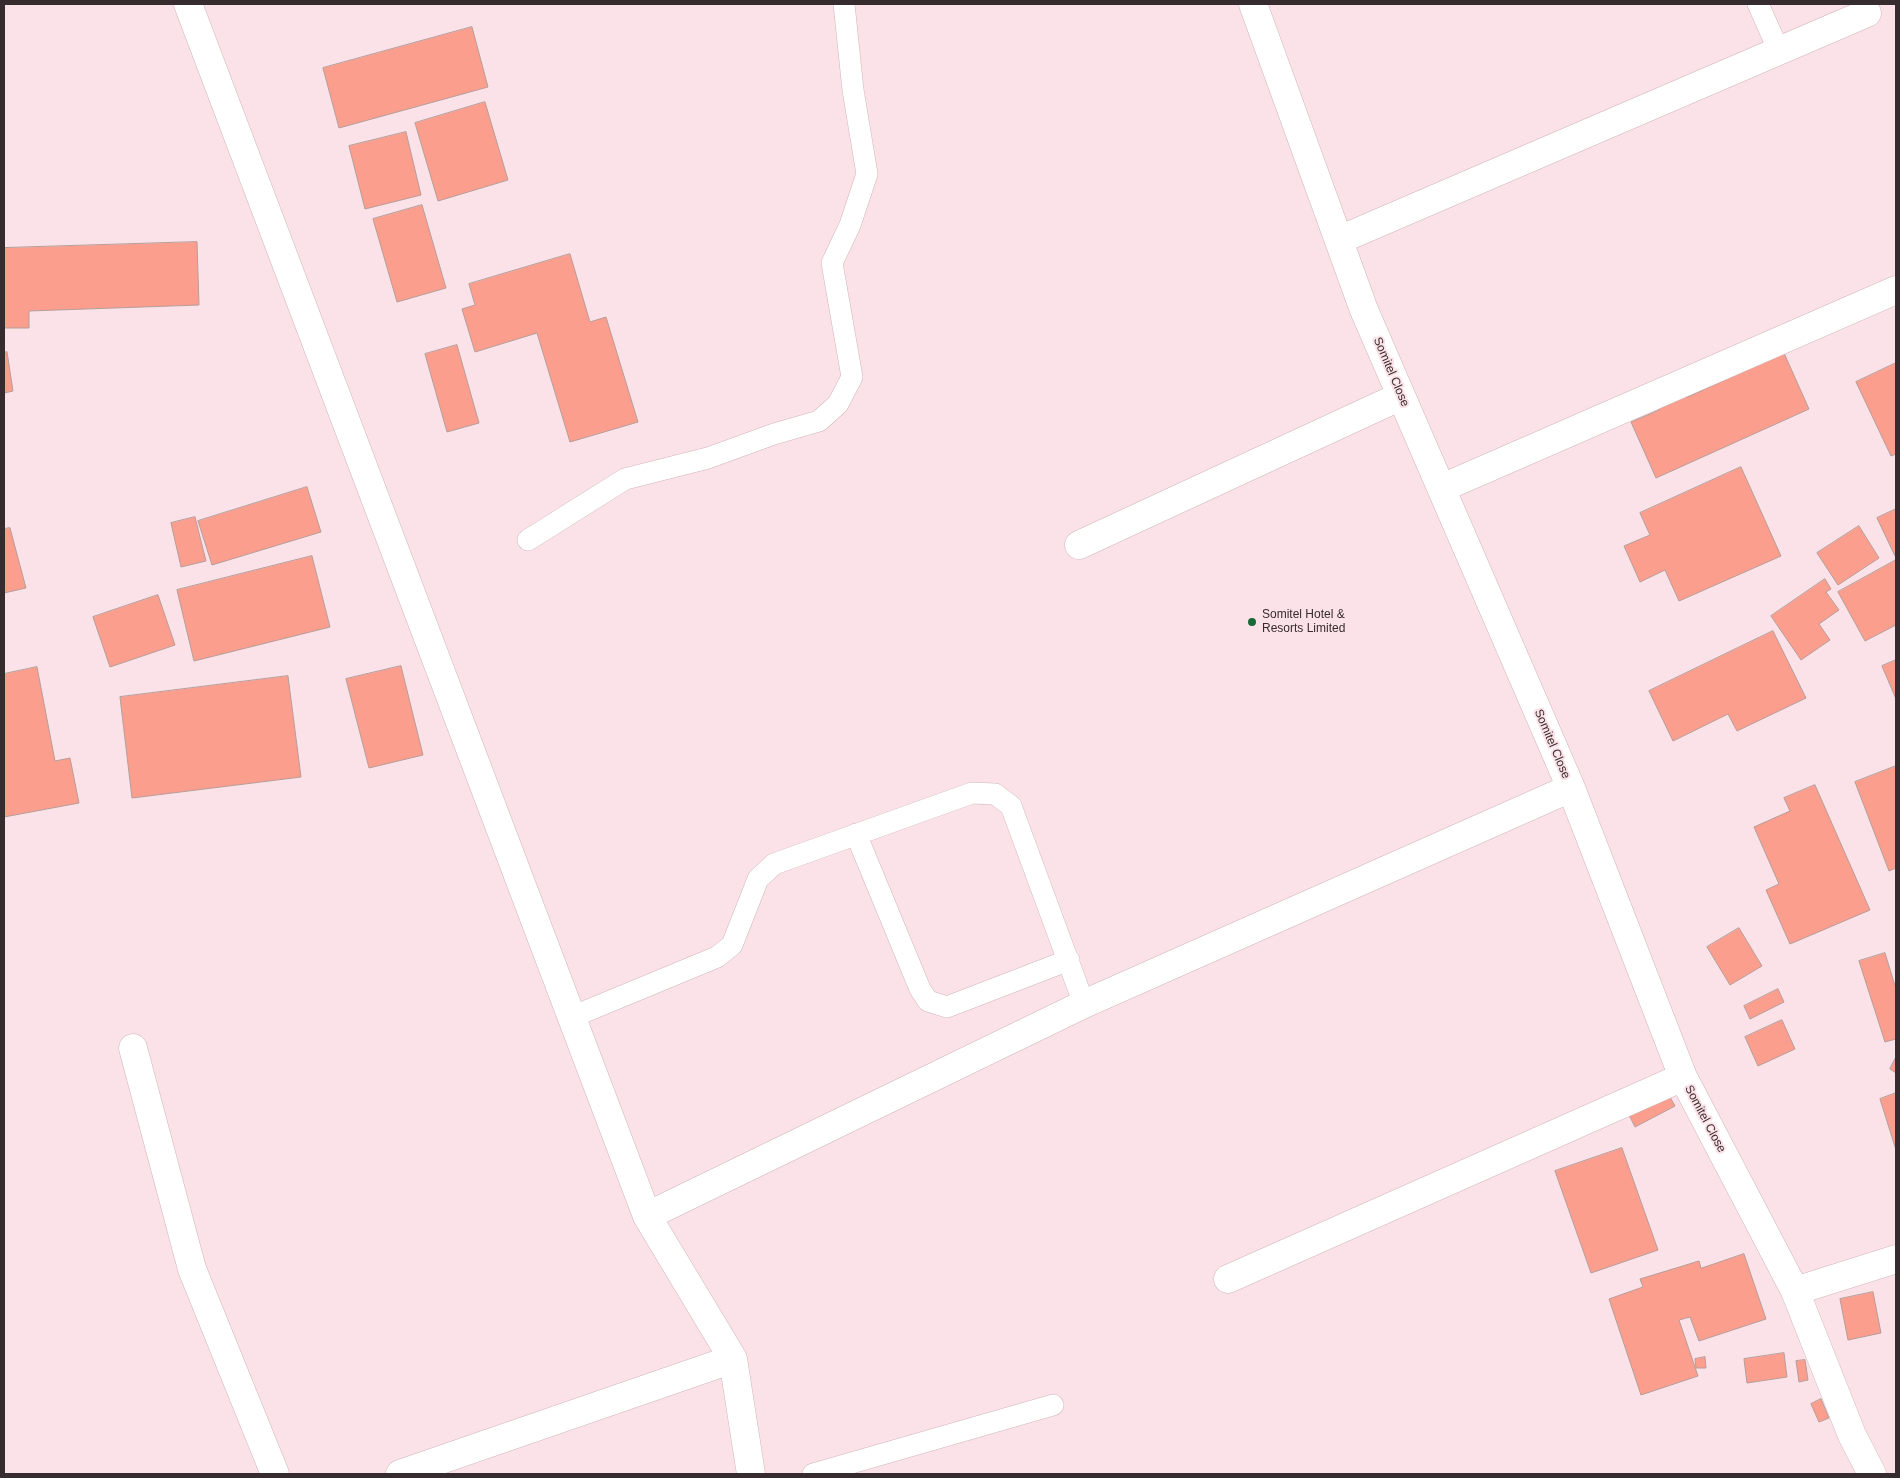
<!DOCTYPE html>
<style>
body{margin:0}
#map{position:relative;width:1900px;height:1478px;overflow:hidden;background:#fbe1e8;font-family:Helvetica,sans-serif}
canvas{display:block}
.frame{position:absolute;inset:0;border:5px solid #362c2f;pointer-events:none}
</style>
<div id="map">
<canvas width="1900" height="1478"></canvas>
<div class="frame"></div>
</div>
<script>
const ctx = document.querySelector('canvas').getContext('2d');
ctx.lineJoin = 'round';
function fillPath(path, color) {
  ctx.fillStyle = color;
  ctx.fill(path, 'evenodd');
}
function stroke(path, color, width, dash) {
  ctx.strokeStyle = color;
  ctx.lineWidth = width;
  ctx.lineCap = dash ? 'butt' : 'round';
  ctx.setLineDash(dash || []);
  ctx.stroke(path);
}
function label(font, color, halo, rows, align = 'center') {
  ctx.font = font + ' Helvetica,sans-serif';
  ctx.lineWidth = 4;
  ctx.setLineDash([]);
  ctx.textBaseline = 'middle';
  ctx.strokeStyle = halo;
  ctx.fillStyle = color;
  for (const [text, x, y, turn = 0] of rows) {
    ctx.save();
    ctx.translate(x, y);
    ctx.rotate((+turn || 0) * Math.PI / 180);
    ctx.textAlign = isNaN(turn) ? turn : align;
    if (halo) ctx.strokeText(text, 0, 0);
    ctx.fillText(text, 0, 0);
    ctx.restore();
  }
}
const building = new Path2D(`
 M472 27 488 87 339 128 323 68Z
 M485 102 508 180 438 201 415 123Z
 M406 132 421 195 365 209 349 146Z
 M422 205 446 288 397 302 373 219Z
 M197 242 199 305 29 311V328H4V248Z
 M570 254 590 322 606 317 638 422 570 442 537 333 475 352 462 309 475 305 469 284Z
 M457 345 479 423 447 432 425 354Z
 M7 352 13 391 4 393V353Z
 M1784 353 1809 409 1656 478 1631 422 1659 410 1655 401 1684 388 1687 397Z
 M1896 363V454L1891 456 1856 382Z
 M1741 467 1781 556 1679 601 1665 570 1640 582 1624 546 1650 535 1640 513Z
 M307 487 321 532 212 565 198 521Z
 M1896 509V555L1895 556 1877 518Z
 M195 517 206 561 181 567 171 523Z
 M1859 526 1879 558 1838 585 1817 553Z
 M10 528 26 588 4 593V529Z
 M312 556 330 627 194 661 177 590Z
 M1896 560V625L1865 641 1838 592Z
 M1825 579 1831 589 1826 592 1839 610 1819 624 1830 640 1801 660 1771 616Z
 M158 595 175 645 110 667 93 617Z
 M1773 631 1806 698 1737 731 1728 714 1673 741 1649 691Z
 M1896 660V699L1882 666Z
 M401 666 423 755 369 768 346 679Z
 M37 667 55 761 70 758 79 803 4 817V674Z
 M288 676 301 777 132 798 120 697Z
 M1896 766V868L1889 871 1855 782Z
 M1815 785 1870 910 1790 944 1766 890 1779 884 1754 827 1790 811 1784 798Z
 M1739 928 1762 966 1730 985 1707 947Z
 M1885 953 1896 989V1039L1885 1042 1859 961Z
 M1778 989 1784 1002 1750 1019 1744 1006Z
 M1782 1020 1795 1049 1758 1066 1745 1037Z
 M1896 1057V1073L1890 1069Z
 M1665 1088 1675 1106 1635 1127 1626 1109Z
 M1896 1093V1150L1880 1099Z
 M1622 1148 1658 1250 1591 1273 1555 1171Z
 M1744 1254 1766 1319 1699 1341 1690 1317 1679 1320 1698 1376 1641 1395 1609 1299 1643 1287 1640 1279 1699 1261 1701 1268Z
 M1873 1292 1881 1333 1848 1340 1840 1299Z
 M1784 1353 1787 1377 1747 1383 1744 1359Z
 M1705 1357 1706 1368H1696L1695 1359Z
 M1805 1360 1808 1380 1799 1382 1796 1361Z
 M1821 1399 1829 1418 1819 1422 1811 1404Z`);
fillPath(building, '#fc9e8e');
stroke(building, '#b59d98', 1);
const lane = new Path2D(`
 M1758 4 1779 51
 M528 540 625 479 708 458 774 434 819 421 838 404 852 377 832 263 850 225 867 174 853 90 844 4
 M856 834 920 989 928 1001 947 1007 1069 960
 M572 1017 717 957 732 945 758 879 774 864 972 793 995 794 1011 806 1084 1004
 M813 1474 1053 1405`);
const street = new Path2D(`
 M188 4 647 1216 733 1359 751 1474
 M1253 4 1364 310 1571 788 1683 1077 1795 1291 1852 1435 1872 1474
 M1339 240 1867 13
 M1442 488 1896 290
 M1079 545 1401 396
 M133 1048 192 1269 275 1474
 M647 1216 1084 1004 1571 788
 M1228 1279 1683 1077
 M1795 1291 1896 1259
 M400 1474 733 1359`);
stroke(lane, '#ceb6bc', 22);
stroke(street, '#ceb6bc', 29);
stroke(lane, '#fff', 21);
stroke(street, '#fff', 28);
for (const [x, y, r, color] of [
 [1252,622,5,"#196838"]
]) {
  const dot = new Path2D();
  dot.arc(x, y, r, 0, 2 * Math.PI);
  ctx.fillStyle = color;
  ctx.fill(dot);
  stroke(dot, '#fbe1e8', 2);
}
label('12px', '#362c2f', '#fbe1e8', [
 ["Somitel Close",1391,372,67],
 ["Somitel Close",1552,744,67],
 ["Somitel Close",1705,1119,62]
]);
label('12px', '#362c2f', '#fbe1e8', [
 ["Somitel Hotel &",1262,615],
 ["Resorts Limited",1262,629]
], 'left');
</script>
